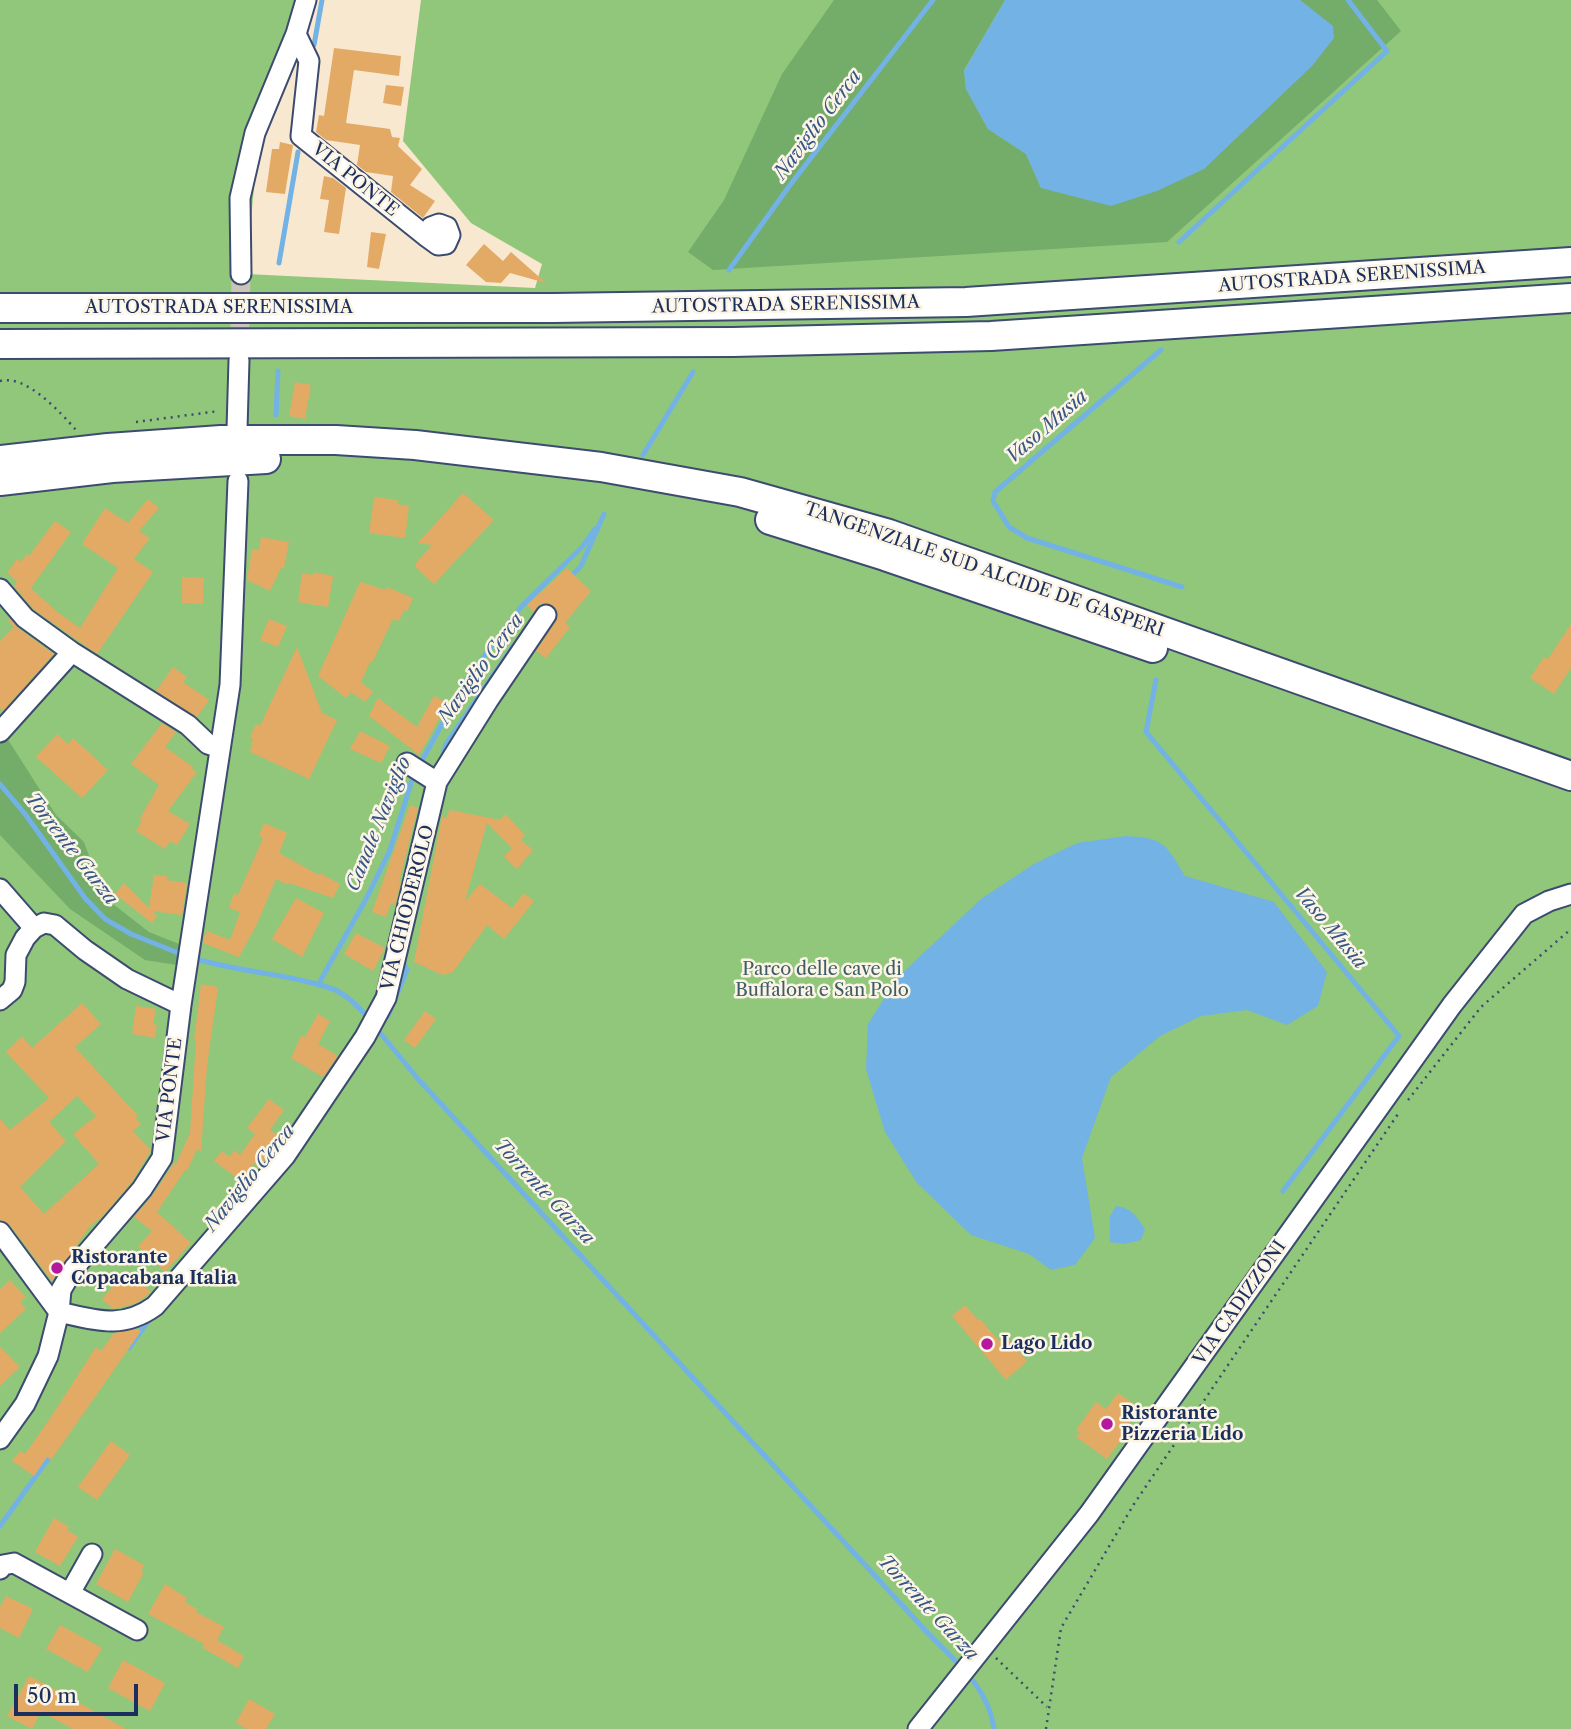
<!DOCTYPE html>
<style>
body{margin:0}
#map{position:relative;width:1571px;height:1729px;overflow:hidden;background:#f8e8d0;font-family:"Libre Caslon Text",serif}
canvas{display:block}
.scale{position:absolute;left:14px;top:1684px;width:124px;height:32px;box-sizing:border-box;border:4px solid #1b2f5e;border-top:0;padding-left:9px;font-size:21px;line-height:24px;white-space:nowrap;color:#1b2f5e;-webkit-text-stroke:5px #fcf5e5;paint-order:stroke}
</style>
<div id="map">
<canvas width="1571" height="1729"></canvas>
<div class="scale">50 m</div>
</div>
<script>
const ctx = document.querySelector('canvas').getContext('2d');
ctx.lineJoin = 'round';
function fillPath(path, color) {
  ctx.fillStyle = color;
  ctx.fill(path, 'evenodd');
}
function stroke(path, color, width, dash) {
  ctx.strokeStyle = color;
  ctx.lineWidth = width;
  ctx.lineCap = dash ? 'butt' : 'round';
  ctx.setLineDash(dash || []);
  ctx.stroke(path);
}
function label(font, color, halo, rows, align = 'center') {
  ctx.font = font + ' "Libre Caslon Text",serif';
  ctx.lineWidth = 5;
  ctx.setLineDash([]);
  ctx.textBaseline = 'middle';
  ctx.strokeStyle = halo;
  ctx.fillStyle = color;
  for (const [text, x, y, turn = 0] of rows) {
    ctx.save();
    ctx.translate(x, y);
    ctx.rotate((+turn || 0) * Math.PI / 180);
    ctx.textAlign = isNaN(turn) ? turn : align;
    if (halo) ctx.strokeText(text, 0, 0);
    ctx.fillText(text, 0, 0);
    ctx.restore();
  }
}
fillPath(new Path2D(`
 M0 0H310L259 133 246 274 535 288 542 264 471 223 403 141 421 0H1571V1729H0Z`), '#91c77a');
fillPath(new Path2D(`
 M834 0H1005L964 70 966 89 988 129 1026 154 1041 188 1333 27 1300 0H1377L1401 31 1167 242 713 270 688 252 724 200 782 74Z
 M0 727 56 815 84 842 104 897 149 932 179 944 177 965 145 960 70 909 0 835Z`), '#74ac6a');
fillPath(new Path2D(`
 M1005 0H1300L1333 26 1334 38 1312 66 1204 169 1157 191 1111 206 1041 188 1026 154 988 129 966 89 964 71Z
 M1126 836C1164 838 1166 844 1185 876L1274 902 1327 972 1318 1006 1287 1025 1247 1010 1201 1016 1160 1036 1111 1077 1082 1158 1095 1238 1075 1265 1051 1270 1029 1254 971 1235 917 1183 885 1132 866 1069 868 1024 897 978 981 899 1034 864 1077 843Z
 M1116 1206C1132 1208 1137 1217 1145 1229L1141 1240 1124 1244 1110 1242V1216Z`), '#72b2e5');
stroke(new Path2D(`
 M314 45 322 0
 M1179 242 1387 51 1348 0
 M279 263 298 152
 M729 270 790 185 933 0
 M1161 350 995 492 993 501 1009 527 1027 538 1182 587
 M276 415 278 371
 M643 455 693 372
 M569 578 581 566 604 514
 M1156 680 1146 732 1399 1036 1283 1191
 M442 757 446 744 514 645
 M0 784 25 814 85 898 105 919 131 934 183 955
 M193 958C237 972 283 973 327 987 345 992 359 1007 370 1020
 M318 985 366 899 390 850 413 777 465 682 521 607 583 546 595 529
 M388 1016 407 970 401 958
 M376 1028 419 1080 924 1629C952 1659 989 1686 994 1729
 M129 1348 152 1316
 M0 1526 51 1455`), '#72b2e5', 5);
fillPath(new Path2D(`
 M334 48 401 56 399 76 354 70 346 123 390 129 392 137 400 138 398 146 422 169 410 185 435 201 423 218 391 192 393 176 366 172 357 165 360 145 326 140 316 132 319 115 324 116Z
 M386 85 404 87 401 106 383 103Z
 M280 142 293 145 285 194 266 192 272 149H279Z
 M324 176 333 178 346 188 339 234 324 232 329 200 320 199Z
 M371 232 386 234 379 269 367 267Z
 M484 244 503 261 511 252 546 283 510 273 501 283 486 282 466 265Z
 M295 382 311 385 305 419 289 416Z
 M463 493 494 520 434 584 416 568V563L432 545 418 543Z
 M374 497 398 500 397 504 409 506 405 538 369 533Z
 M148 499 159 508 139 531 150 538 134 559 153 572 97 654 33 609 14 586 17 581 7 573 17 559 21 562 27 554 29 556 55 521 71 532 31 588 56 611 80 628 118 568 82 544 105 508 128 523Z
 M261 537 289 542 284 568H281L270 591 247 580 252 549 259 550Z
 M567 568 591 591 565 623 570 627 546 658 536 651 556 621 557 610 548 603 540 604 534 612 527 605Z
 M314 572 333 576 328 607 298 602 302 573 313 575Z
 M182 577 204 578 203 604 182 603Z
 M360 582 386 590 387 587 413 598 407 612 404 610 399 621 393 619 372 663 370 662 361 682 373 692 365 702 351 692 346 698 318 676Z
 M10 619 18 628 54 654 3 711 0 708V641L14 627 8 621Z
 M269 619 287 626 278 647 260 640Z
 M1571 624V668L1554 694 1530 678 1544 657 1548 659Z
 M297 647 322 713 337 720 309 779 250 752 253 739 250 737 256 724 260 726Z
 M173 667 187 677 183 682 209 700 197 717 156 691Z
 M434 696 448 703 419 755 369 716 378 698 417 727Z
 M162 723 176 732 165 747 193 767 192 769 197 772 168 811 190 824 177 845 170 841 165 849 136 831 142 821 139 820 159 785 131 764Z
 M360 731 390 746 381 763 350 749Z
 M57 734 68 744 73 738 108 770 82 798 36 757Z
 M410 805 418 808 399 882H401L395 905 391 903 386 917 372 912Z
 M450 810 500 820 505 814 525 835 521 840 533 850 517 869 504 857 512 848 487 823 465 901 480 884 512 908 524 893 534 901 504 939 487 925 453 972 443 975 414 962 442 816 446 818Z
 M264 823 287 833 279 853 319 875 320 873 340 884 333 898 289 883 288 885 276 879 257 924 239 957 203 943V940L207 931 230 940 240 912 229 908 234 893 238 895 242 886 263 838 259 836Z
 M154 875 167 876V880L187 883 182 915 152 911 157 916 152 923 115 894 124 883 149 908Z
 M296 898 324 913 302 957 272 939Z
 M356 933 385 948 373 971 344 954Z
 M201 984 218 987 207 1066 201 1152 197 1149 187 1171 185 1170 157 1212 191 1243 165 1272 138 1246 152 1231 134 1217 152 1196 175 1162 176 1164 190 1133 196 1040H194Z
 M82 1003 101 1024 75 1047 138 1116 136 1118 141 1124 133 1131 151 1150 132 1182 103 1216 90 1226 52 1281 10 1225 0 1220V1119L10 1130 49 1098 6 1052 22 1036 32 1048ZM77 1096 96 1116 73 1134 99 1164 44 1214 20 1187 66 1141 49 1122Z
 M136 1006 156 1009 153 1024 157 1025 155 1038 132 1034Z
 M425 1011 436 1019 415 1048 404 1040Z
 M318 1014 330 1021 318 1044 338 1056 323 1077 291 1058 301 1036 305 1037Z
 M269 1099 284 1110 270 1130 282 1138 259 1167 254 1163 241 1181 214 1161 222 1151 230 1157 234 1150 240 1155 255 1134 247 1128Z
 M127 1270 151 1292 137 1303 113 1309 102 1299Z
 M10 1280 26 1297 20 1302 26 1309 0 1333V1289Z
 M965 1305 978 1320 980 1319 999 1341 1006 1336 1027 1361 1006 1380 952 1316Z
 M137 1329 141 1331 51 1460 47 1457 34 1476 12 1461 20 1451 25 1454 51 1417 96 1347 101 1351 114 1333Z
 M0 1347 20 1367 0 1386Z
 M1118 1393 1140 1408 1124 1430 1127 1432 1107 1459 1076 1437 1080 1433 1076 1430 1096 1402 1106 1409Z
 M111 1441 130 1455 97 1500 78 1487Z
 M54 1518 69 1527 67 1530 78 1537 60 1566 35 1552Z
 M115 1549 144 1565 141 1571 144 1572 128 1602 96 1584Z
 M165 1584 187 1598 185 1602 197 1609 196 1612 224 1627 217 1640 244 1656 238 1668 203 1648 204 1644 148 1614Z
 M6 1596 33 1609 19 1638 0 1628V1607Z
 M60 1625 102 1648 88 1672 46 1649Z
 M123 1660 165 1683 150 1711 108 1688Z
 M29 1676 60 1692 126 1729H73L41 1712 32 1729 7 1716Z
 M249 1699 275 1714 266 1729H247L236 1723Z`), '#e3aa65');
stroke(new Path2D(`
 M239 356 241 274`), '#ccc3b9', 19, [19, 10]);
const minor = new Path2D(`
 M296 34 309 61 301 136 427 237 438 245 446 244 450 235 447 227 439 224 431 227 427 237
 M241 274 240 198 255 133 296 34 306 0
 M237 429 239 360
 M0 589 25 618 72 652 188 725 208 744 220 748
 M0 732 72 652
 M407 763 437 782
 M0 889 34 928
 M0 1000 12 990 15 982 16 955 25 938 34 928 44 923 55 925 85 950 127 979 181 1005
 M0 1232 59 1312C95 1320 122 1330 155 1306L285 1156 365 1037 386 998 437 782 489 699 546 615
 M0 1439 25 1404 48 1356 59 1312 61 1290 74 1268 142 1189 162 1158 181 1005 230 685 238 481
 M0 1569 3 1565 14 1563 137 1630
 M70 1593 92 1554
 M918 1729 1089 1514 1452 1005 1524 914 1549 901 1571 894`);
const highway = new Path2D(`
 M0 308H553L966 302 1571 262
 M0 344 733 342 991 336 1571 298
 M0 460 108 448 221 440H336L415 445 601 467 740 492 889 534 1571 776
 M0 481 112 468 266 459
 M770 520 885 556 1153 648`);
stroke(minor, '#3c4b6f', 23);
stroke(highway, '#3c4b6f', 32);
stroke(new Path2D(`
 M0 381C26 374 60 412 76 430
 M136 422 219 411
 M1408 1100 1481 1007 1571 929
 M996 1658 1047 1707
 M1046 1729 1061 1628 1134 1504 1400 1111`), '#3c4b6f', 2.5, [2, 5]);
stroke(minor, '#fff', 19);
stroke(highway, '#fff', 28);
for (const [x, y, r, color] of [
 [57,1268,7,"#b5179e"],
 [987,1344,7,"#b5179e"],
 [1107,1424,7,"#b5179e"]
]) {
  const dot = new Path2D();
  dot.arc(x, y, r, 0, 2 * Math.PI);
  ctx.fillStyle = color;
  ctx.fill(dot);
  stroke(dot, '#fcf5e5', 2.5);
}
label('18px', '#1b2f5e', '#fcf5e5', [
 ["VIA PONTE",355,180,39],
 ["AUTOSTRADA SERENISSIMA",1352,277,-4],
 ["AUTOSTRADA SERENISSIMA",786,305,-1],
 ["AUTOSTRADA SERENISSIMA",219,308],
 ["TANGENZIALE SUD ALCIDE DE GASPERI",984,570,19],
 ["VIA CHIODEROLO",408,908,-76],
 ["VIA PONTE",170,1090,-83],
 ["VIA CADIZZONI",1240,1303,-55]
]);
label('18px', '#3e5d66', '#fcf5e5', [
 ["Parco delle cave di",822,970],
 ["Buffalora e San Polo",822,991]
]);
label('bold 18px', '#1b2f5e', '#fcf5e5', [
 ["Ristorante",71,1258],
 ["Copacabana Italia",71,1279],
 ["Lago Lido",1001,1344],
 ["Ristorante",1121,1414],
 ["Pizzeria Lido",1121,1435]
], 'left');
label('italic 19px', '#355686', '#fcf5e5', [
 ["Naviglio Cerca",818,125,-53],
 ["Vaso Musia",1047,427,-41],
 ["Naviglio Cerca",481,669,-54],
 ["Canale Naviglio",379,824,-68],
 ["Torrente Garza",71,849,52],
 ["Vaso Musia",1330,928,50],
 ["Naviglio Cerca",250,1178,-51],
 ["Torrente Garza",544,1192,47],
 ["Torrente Garza",928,1608,47]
]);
</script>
